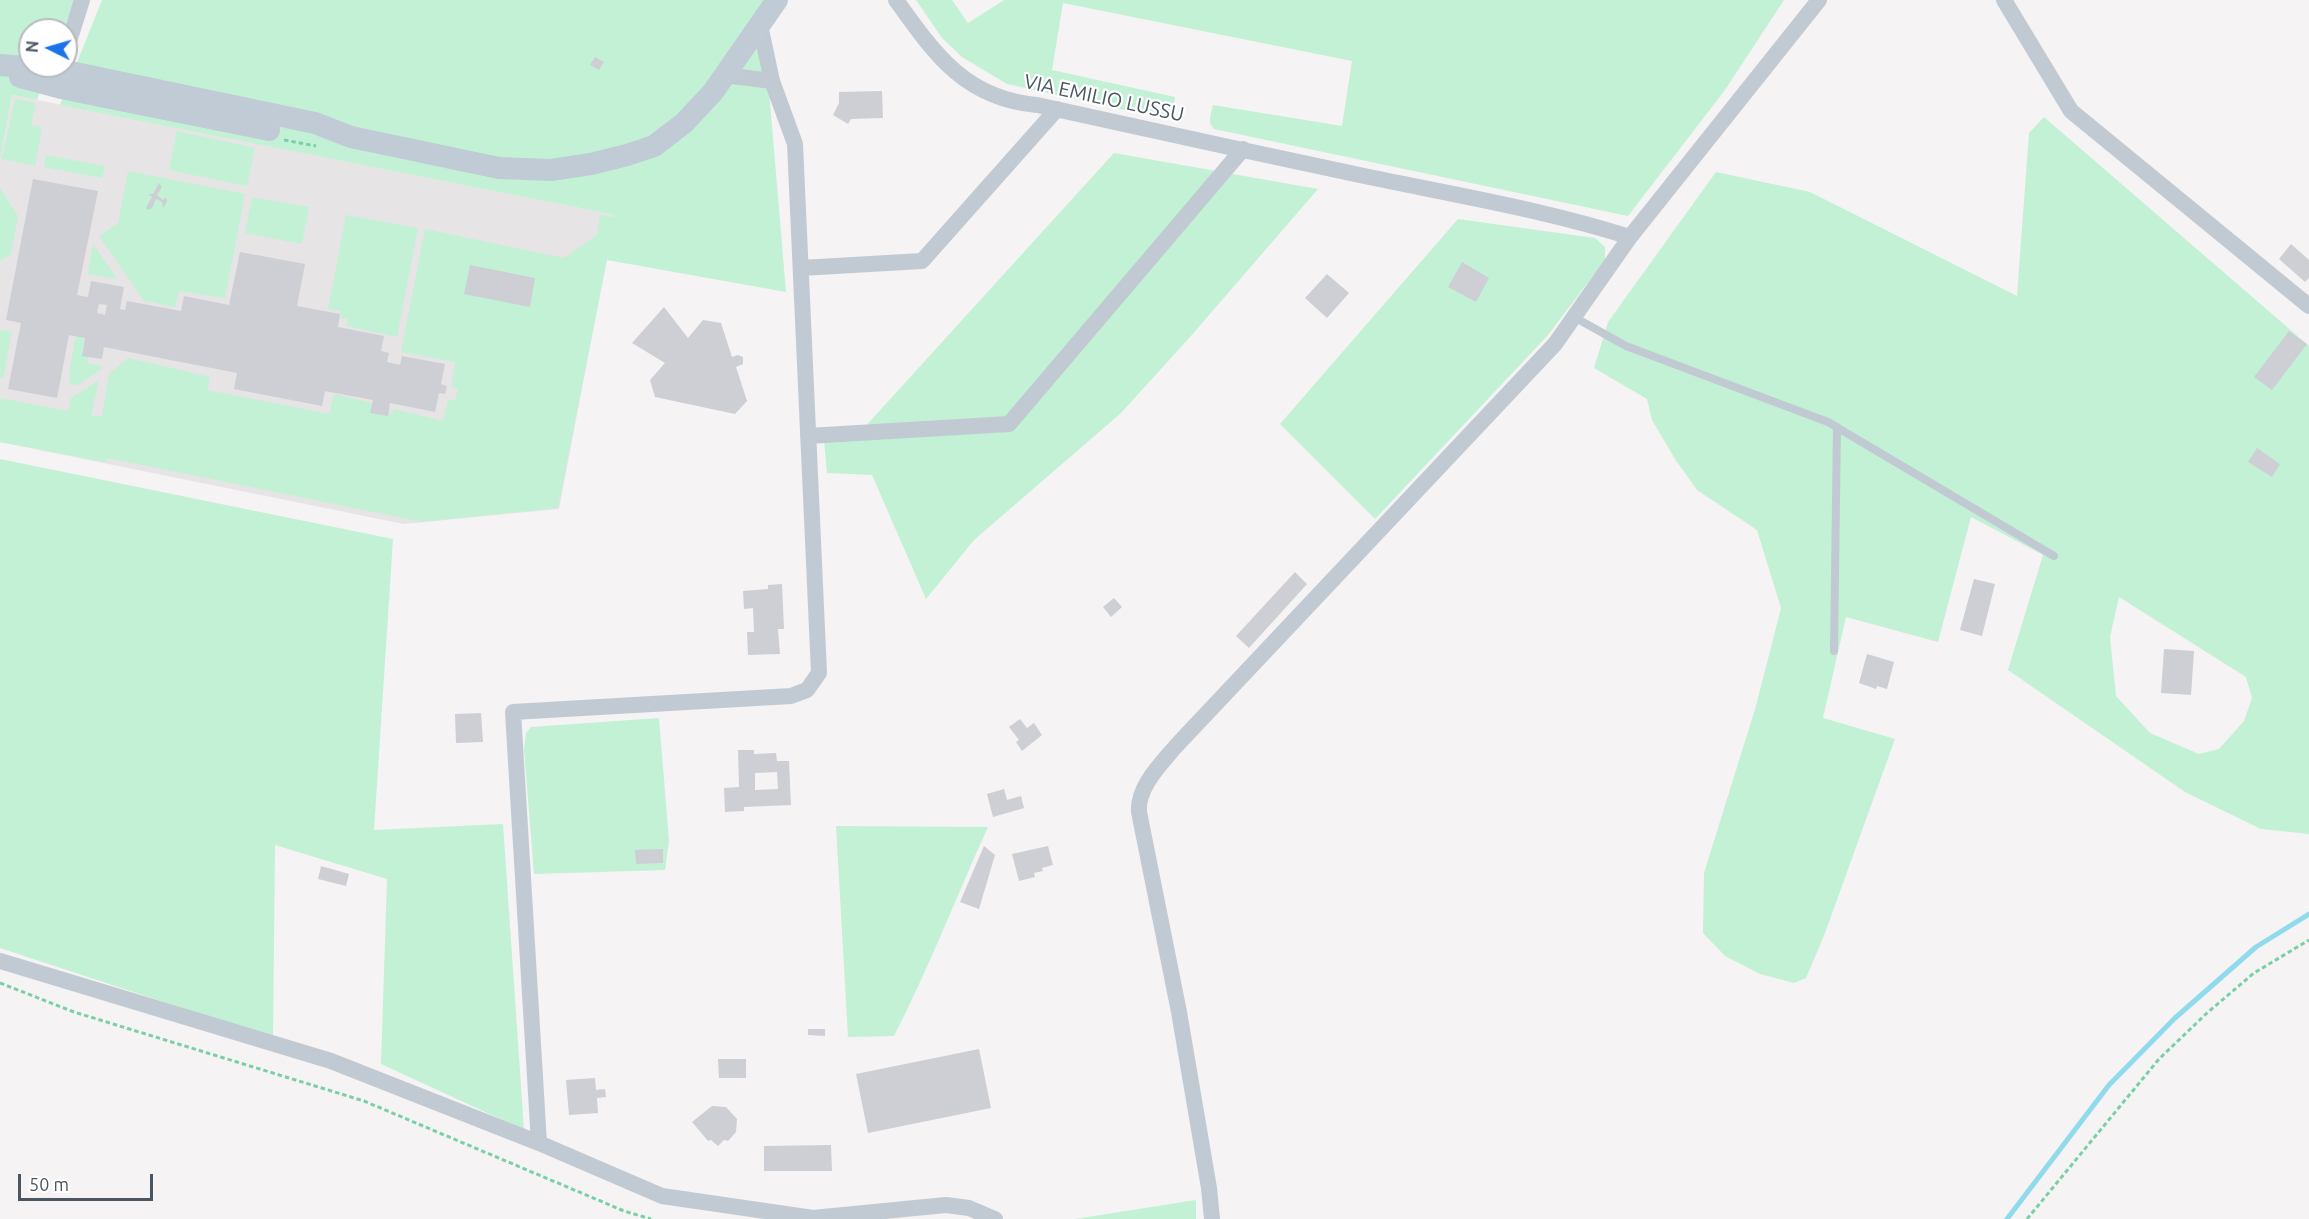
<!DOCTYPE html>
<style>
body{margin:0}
#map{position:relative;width:2309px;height:1219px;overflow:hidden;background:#f5f3f3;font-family:Ubuntu,sans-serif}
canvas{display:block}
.north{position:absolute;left:18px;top:18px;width:60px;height:60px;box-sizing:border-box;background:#fff;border:2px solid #b7bbc0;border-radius:50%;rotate:275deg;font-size:16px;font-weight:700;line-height:24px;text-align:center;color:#4a5661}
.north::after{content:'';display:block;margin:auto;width:21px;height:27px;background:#1a73e8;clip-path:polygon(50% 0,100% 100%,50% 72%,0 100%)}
.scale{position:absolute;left:18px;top:1174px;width:135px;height:27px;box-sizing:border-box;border:3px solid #4a5661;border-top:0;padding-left:8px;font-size:18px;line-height:21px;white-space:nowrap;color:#4a5661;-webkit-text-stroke:4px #fff;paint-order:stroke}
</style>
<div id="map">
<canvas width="2309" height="1219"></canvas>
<div class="north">N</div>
<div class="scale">50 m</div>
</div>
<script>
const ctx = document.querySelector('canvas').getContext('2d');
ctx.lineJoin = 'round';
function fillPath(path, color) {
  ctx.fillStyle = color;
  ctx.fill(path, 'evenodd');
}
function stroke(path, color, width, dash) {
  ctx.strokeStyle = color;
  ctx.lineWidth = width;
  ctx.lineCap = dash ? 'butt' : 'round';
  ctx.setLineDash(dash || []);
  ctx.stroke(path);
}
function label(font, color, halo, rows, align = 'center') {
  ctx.font = font + ' Ubuntu,sans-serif';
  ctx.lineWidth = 4.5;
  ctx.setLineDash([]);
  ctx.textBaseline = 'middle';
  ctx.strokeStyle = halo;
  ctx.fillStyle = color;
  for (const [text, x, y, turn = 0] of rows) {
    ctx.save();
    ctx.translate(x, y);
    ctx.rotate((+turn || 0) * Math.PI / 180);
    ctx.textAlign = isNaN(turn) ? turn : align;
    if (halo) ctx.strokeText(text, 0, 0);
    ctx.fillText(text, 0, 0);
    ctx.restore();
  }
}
fillPath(new Path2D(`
 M12 95 615 215 559 509 404 524 0 442V161Z`), '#e6e4e5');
fillPath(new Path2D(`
 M0 0H75L63 30H30V66H50L37 100 12 95 0 161Z
 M102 0H778L765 43 786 292 607 260 558 508 419 522 420 515 418 521 108 458 105 462 0 442V398L68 411 71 398 99 380 91 416H102L109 374 128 358 210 377 207 390 329 414 334 394 372 403 371 409 392 414 394 409 443 421 448 400 455 401 458 388 451 387 455 362 401 352 425 229 564 258 597 235 600 215 615 217V215L60 105Z
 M916 0H952L968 23 1004 0H1784L1725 90 1628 216 1214 129C1207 122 1211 114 1213 105L1342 126 1352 61 1063 3 1052 70 1175 97 1172 116 1167 119 1161 118 1007 84 962 57 942 38Z
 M15 99 36 103 31 125 42 127 35 166 2 159Z
 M2044 117 2309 346V834L2261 829 2185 792 2008 670 2043 555 1971 517 1938 642 1846 617 1823 718 1895 739 1825 933 1806 978 1794 983 1760 974 1725 956 1703 933 1704 873 1756 706 1781 608 1757 530 1697 490 1675 459 1652 420 1647 399 1594 368 1608 322 1716 172 1810 192 2017 296 2029 133ZM2119 597 2246 677 2252 698 2244 721 2219 749 2199 754 2150 733 2116 696 2110 637Z
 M177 131 255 148 247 186 169 170Z
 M1114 153 1318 189 1190 337 1121 413 974 540 926 599 872 475 827 473 823 430 863 429Z
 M46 155 105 166 102 178 44 167Z
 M128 171 245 194 225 298 179 291 175 307 144 301 99 236 118 223Z
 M0 188 18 216 11 254 0 261Z
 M252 197 309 207 302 244 245 233Z
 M346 215 418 228 397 337 347 326 348 319 340 318 341 311 328 309Z
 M1458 219 1595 238 1605 247V260L1548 335 1375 519 1280 424Z
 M93 244 117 279 88 274Z
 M0 330 12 332 3 379 0 378Z
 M76 336 85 338 82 352 89 354 87 363 102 366 101 369 78 385 69 384 71 374 69 373Z
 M0 459 393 539 374 830 503 824 524 1130 381 1064 387 879 275 845 273 1038 0 948Z
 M659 718 669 841 665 870 534 874 524 749 526 733 531 727Z
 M836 826 988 827C956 897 929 968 894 1036L848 1037Z
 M1196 1200V1219H1075Z`), '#c3f1d5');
stroke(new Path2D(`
 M2007 1219 2109 1085 2175 1018 2256 947 2309 914`), '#90daee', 5);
fillPath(new Path2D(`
 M595 57 604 62 599 70 590 65Z
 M882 91 883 118 851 119 848 124 833 115 839 103V92Z
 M33 179 98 191 77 295 88 297 91 281 124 287 120 309 125 310 127 301 181 311 184 296 229 305 240 252 305 264 297 306 340 314 338 327 384 336 381 351 389 353 387 362 400 365 402 356 445 364 441 384 447 386 445 394 439 393 435 412 390 403 388 416 370 413 373 400 325 391 322 406 234 389 237 373 104 347 102 359 82 356 85 338 69 335 57 398 8 389 21 323 6 320ZM99 304 107 305 105 315 97 313Z
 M159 183 162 187 157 195 163 200 166 197 167 201 163 208 162 202 156 199 152 208 148 210 146 208 152 197 148 194H153Z
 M2291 244 2309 260V278L2305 282 2279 259Z
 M1462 262 1489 278 1476 302 1448 287Z
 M470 265 535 278 530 307 464 294Z
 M1327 274 1349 293 1327 318 1305 298Z
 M664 307 688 338 703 320 721 323 732 357 738 355 743 357V364L736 367 747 401 735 414 655 397 650 380 665 363 632 343Z
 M2289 331 2307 344 2272 390 2254 377Z
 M2257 448 2280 464 2272 477 2248 462Z
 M1295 572 1307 584 1249 648 1236 636Z
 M1974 579 1995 584 1982 636 1960 630Z
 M782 584 784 629H778L780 654 748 655 747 632H754L753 608 744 609 743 591 768 589V585Z
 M1114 598 1122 607 1111 617 1103 607Z
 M2164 649 2194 651 2191 695 2161 693Z
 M1867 654 1894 662 1887 689 1877 686 1876 689 1859 683Z
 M481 713 483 742 456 743 455 714Z
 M1020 719 1027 728 1034 723 1042 735 1022 751 1016 742 1019 740 1009 727Z
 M738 750H754V754L776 753 777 761H789L791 805 744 807V811L725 812 724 788 739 787ZM777 772 778 789 755 790V773Z
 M1004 789 1007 800 1021 796 1024 808 993 817 987 794Z
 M984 846 995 855 979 909 960 902Z
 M1048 846 1053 865 1042 868 1043 871 1034 873 1035 877 1019 881 1012 854Z
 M663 849V863L636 864 635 850Z
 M321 866 349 874 346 886 318 879Z
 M808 1029H825V1036L808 1035Z
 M979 1049 991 1108 868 1133 856 1074Z
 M718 1059H746V1078H719Z
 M595 1078 596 1090 605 1089 606 1097 597 1098 598 1113 569 1115 566 1080Z
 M712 1106 726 1107 737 1119 736 1132 728 1141 724 1140 718 1146 711 1140 708 1141 692 1122Z
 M831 1145 832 1171H764V1146Z`), '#cdcfd5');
stroke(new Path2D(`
 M284 140 316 146
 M0 983 74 1012 364 1101 624 1211 651 1219
 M2027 1219 2159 1059 2207 1013 2254 973 2309 940`), '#7ad0a6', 3, [4.5, 3]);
stroke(new Path2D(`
 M1574 317 1626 346 1828 422 2054 556
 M1834 651 1837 427`), '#c1cad2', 8);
stroke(new Path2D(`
 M896 0C934 53 965 99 1037 105 1148 129 1258 154 1369 177 1456 195 1545 210 1630 237
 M2004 0 2071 111 2309 306
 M66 51 82 0
 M724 75 772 81
 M801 268 922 261 1057 109
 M808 436 1009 424 1243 149
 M0 961 331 1061 539 1143 662 1196 813 1218 946 1205 969 1208 995 1219
 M539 1143 513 712 791 696 807 690 819 673 795 144 772 81 760 25
 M1212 1219 1209 1188 1179 1012 1139 812C1137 787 1161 764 1176 746L1555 344 1630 237 1819 0`), '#c1cad2', 16);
stroke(new Path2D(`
 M0 65 61 70 315 123 351 137 499 168 551 170 591 164 627 155 654 146 684 123 713 92 777 0
 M20 77 61 88 269 130`), '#c1cbd6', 22);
label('20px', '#4a5661', '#fff', [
 ["VIA EMILIO LUSSU",1104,98,12]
]);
</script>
